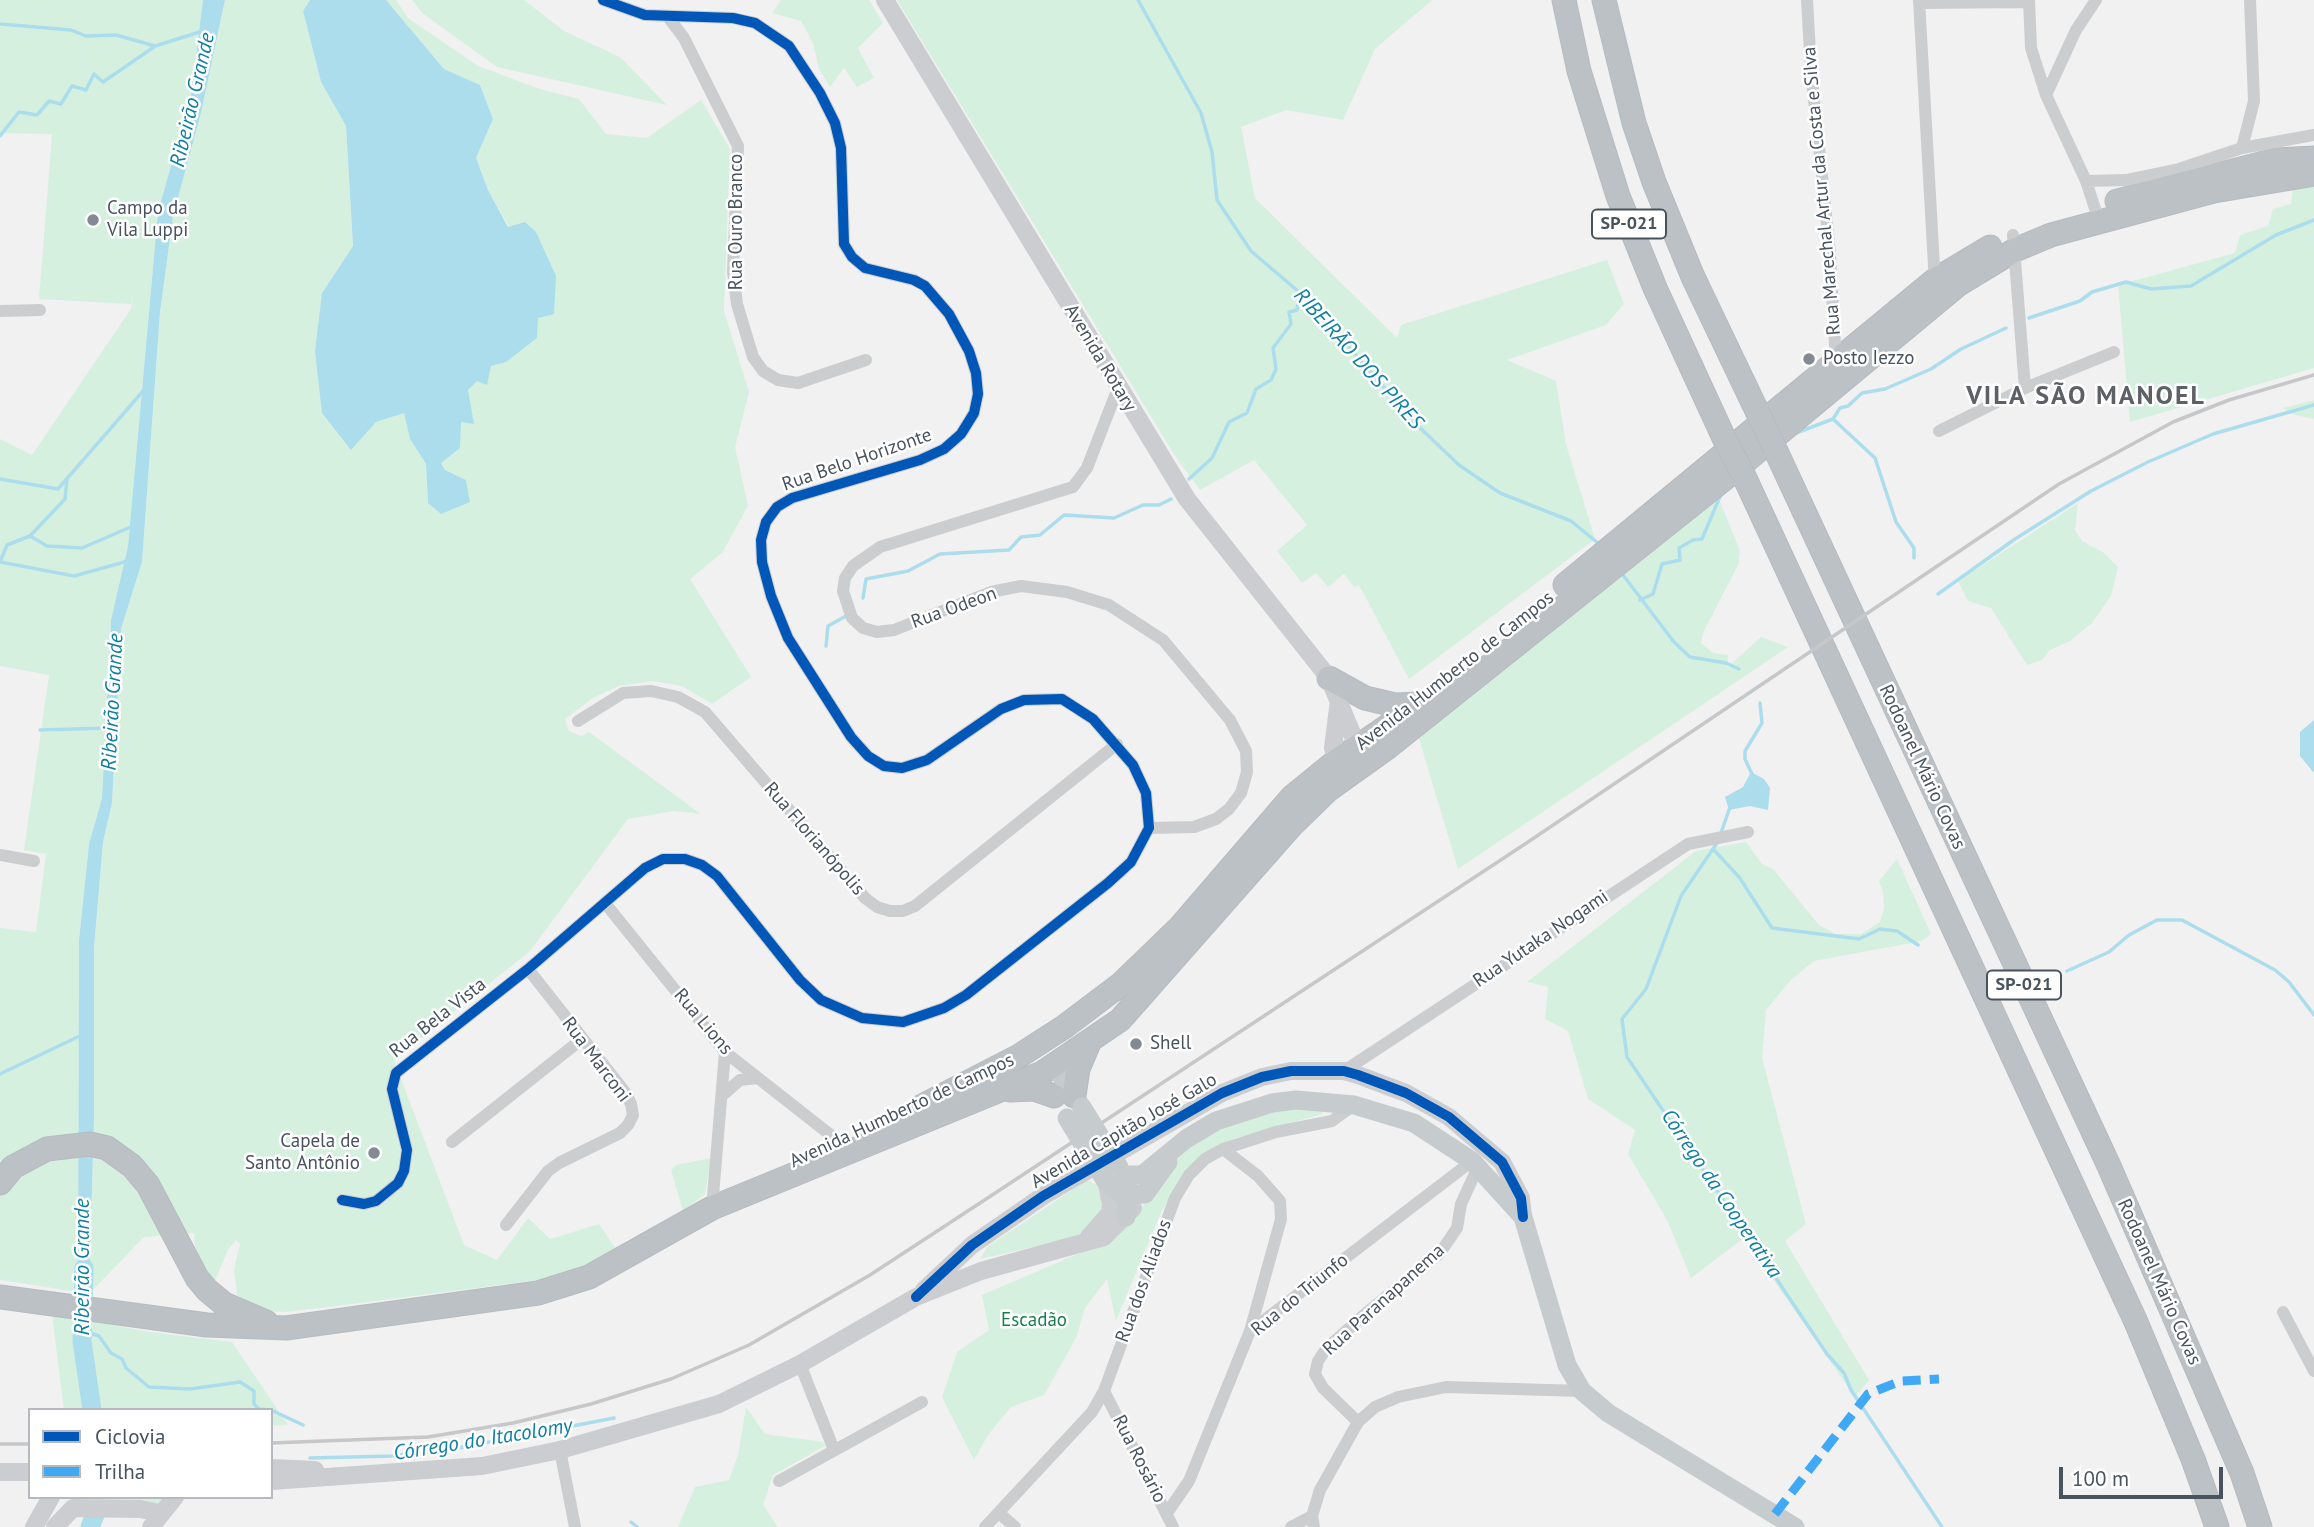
<!DOCTYPE html>
<html>
<head>
<meta charset="utf-8">
<style>
  body { margin:0 }
  #map { position:relative; width:2314px; height:1527px; overflow:hidden; background:#f1f1f1; font-family:"PT Sans",sans-serif }
  canvas { display:block }
  .legend { position:absolute; left:28px; top:1408px; width:245px; height:91px; box-sizing:border-box; background:#fff; border:2px solid #b6babe; margin:0; padding:9px 12px; list-style:none; font-size:21px; color:#48535d }
  .legend li { display:flex; align-items:center; gap:14px; height:35px }
  .legend b { width:35px; border:2px solid #b6babe }
  .scale { position:absolute; left:2059px; top:1467px; width:164px; height:32px; box-sizing:border-box; border:4px solid #48535d; border-top:0; padding-left:9px; font-size:21px; line-height:24px; white-space:nowrap; color:#48535d; -webkit-text-stroke:5px #fff; paint-order:stroke }
</style>
</head>
<body>
<div id="map">
<canvas width="2314" height="1527"></canvas>
<ul class="legend">
<li><b style="height:9px;background:#0057b8"></b>Ciclovia</li>
<li><b style="height:9px;background:#3fa9f5"></b>Trilha</li>
</ul>
<div class="scale">100 m</div>
</div>
<script>
const ctx = document.querySelector('canvas').getContext('2d');
ctx.lineJoin = 'round';
function fillPath(path, color) {
  ctx.fillStyle = color;
  ctx.fill(path, 'evenodd');
}
function toPath(rows) {
  const path = new Path2D();
  for (const r of rows) {
    path.moveTo(r[0], r[1]);
    for (let i = 2; i < r.length; i += 2) path.lineTo(r[i], r[i + 1]);
  }
  return path;
}
function strokePath(path, color, width, dash) {
  ctx.strokeStyle = color;
  ctx.lineWidth = width;
  ctx.lineCap = dash ? 'butt' : 'round';
  ctx.setLineDash(dash || []);
  ctx.stroke(path);
}
function label(font, color, halo, rows, align = 'center') {
  ctx.font = font + ' "PT Sans",sans-serif';
  ctx.lineWidth = 5;
  ctx.setLineDash([]);
  ctx.textBaseline = 'middle';
  ctx.strokeStyle = halo;
  ctx.fillStyle = color;
  for (const [text, x, y, turn = 0] of rows) {
    ctx.save();
    ctx.translate(x, y);
    ctx.rotate((+turn || 0) * Math.PI / 180);
    ctx.textAlign = isNaN(turn) ? turn : align;
    if (halo) ctx.strokeText(text, 0, 0);
    ctx.fillText(text, 0, 0);
    ctx.restore();
  }
}
fillPath(toPath([
  [0,0,203,0,191,95,158,212,128,546,111,620,102,798,89,844,79,940,78,1292,0,1280,0,928,36,932,46,854,24,850,49,675,0,666,0,439,32,455,131,309,133,292,131,304,39,299,52,134,0,133],
  [225,0,310,0,303,11,321,82,346,126,353,246,322,293,376,422,404,412,410,439,426,464,428,503,466,480,445,470,441,463,461,422,473,424,467,391,491,366,506,362,509,227,488,190,476,158,493,119,480,85,444,69,386,0,396,0,408,18,478,66,540,89,579,99,606,134,647,138,701,100,730,149,724,311,749,392,735,447,748,506,722,553,690,579,751,677,712,704,682,686,652,681,619,686,593,698,565,719,569,731,581,736,589,732,701,814,673,811,628,819,530,951,394,1060,464,1245,497,1260,528,1218,550,1239,599,1224,616,1249,583,1268,554,1278,321,1308,284,1312,239,1310,234,1270,240,1244,236,1240,228,1250,215,1281,208,1280,195,1247,194,1233,144,1237,89,1294,94,1119,94,948,103,842,112,803,121,629,142,562,160,312,173,215,201,113],
  [412,0,524,0,564,31,620,57,667,105,497,67,422,13],
  [781,0,869,0,883,23,858,48,874,78,857,87,844,68,830,87,819,69,813,43,801,21,772,13],
  [897,0,1432,0,1375,49,1343,120,1286,110,1241,127,1255,198,1397,338,1401,325,1607,260,1624,304,1606,325,1507,360,1556,381,1566,444,1595,539,1409,679,1359,585,1354,587,1344,574,1328,587,1316,573,1302,583,1277,551,1307,525,1254,460,1200,490,1177,459],
  [2314,185,2314,368,2130,422,2118,285,2235,253,2240,235,2268,226,2273,209,2291,204,2293,186],
  [2314,400,2314,419,2295,415,2283,408],
  [1716,491,1740,551,1738,565,1703,633,1701,643,1713,653,1728,655,1727,668,1761,637,1788,647,1458,869,1417,732],
  [2078,503,2075,530,2082,541,2104,553,2118,567,2111,596,2092,623,2070,641,2050,650,2042,660,2027,665,1991,608,1968,601,1958,581],
  [1746,842,1762,864,1773,869,1819,925,1836,934,1861,934,1880,922,1884,908,1883,892,1879,881,1897,859,1931,934,1922,941,1814,961,1791,980,1766,1010,1762,1058,1806,1224,1785,1241,1869,1380,1855,1397,1744,1238,1691,1278,1667,1220,1628,1154,1635,1130,1588,1099,1568,1031,1545,1019,1548,987,1527,982,1696,851],
  [1317,1107,1323,1114,1232,1139,1205,1153,1179,1180,1160,1215,1116,1321,1107,1279,1085,1308,1076,1338,1044,1395,1011,1407,988,1435,974,1460,942,1397,957,1352,989,1330,982,1295,1115,1238,1137,1214,1185,1148,1218,1124,1257,1112],
  [711,1158,705,1194,683,1211,671,1170,676,1165],
  [1087,1180,1099,1186,1105,1201,1098,1220,1082,1236,980,1259,987,1247],
  [52,1314,150,1332,232,1342,288,1425,271,1426,271,1410,64,1410],
  [746,1407,765,1434,823,1442,825,1446,773,1475,763,1505,778,1527,678,1527,695,1487,729,1480,738,1455],
  [97,1497,163,1497,157,1508,99,1502]
]), '#d6f0e0');
fillPath(toPath([
  [203,0,225,0,201,113,173,216,160,312,142,562,121,629,112,803,103,842,94,948,94,1119,89,1294,78,1292,79,940,89,844,102,798,111,620,128,546,158,212,191,95],
  [310,0,386,0,444,69,480,85,493,119,476,158,488,190,508,227,525,222,536,232,556,276,554,314,538,318,537,338,506,362,491,366,487,385,477,381,468,390,474,424,461,422,460,448,441,463,445,470,466,480,470,502,441,514,428,503,426,464,410,439,404,413,376,422,351,450,322,413,315,351,322,293,353,246,346,126,321,82,303,11],
  [2314,720,2314,771,2313,772,2300,756,2300,732],
  [1751,772,1764,779,1770,788,1768,810,1750,806,1729,810,1725,797,1743,787]
]), '#acdded');
strokePath(toPath([
  [1138,0,1201,113,1212,152,1217,200,1251,251,1306,298,1415,423,1459,465,1500,493,1571,521,1598,543],
  [0,24,71,30,86,36,116,35,155,46,203,31],
  [0,136,19,112,37,115,49,101,61,104,72,86,86,90,94,74,103,82,154,47],
  [2029,318,2080,301,2092,292,2126,282,2151,289,2191,286,2276,235,2314,220],
  [1833,419,1875,458,1896,522,1914,548,1914,558],
  [1796,433,1833,419,1840,408,1848,406,1862,393,1885,389,1931,369,1961,349,2006,328],
  [0,479,58,489,144,390],
  [1189,479,1212,458,1229,422,1247,413,1256,389,1271,380,1276,369,1273,348,1291,324,1289,312,1297,310,1299,292],
  [30,536,47,546,82,548,133,526],
  [0,562,74,576,128,561],
  [0,562,7,545,30,536,65,499,67,479],
  [1620,571,1674,642,1690,657,1726,663,1739,669],
  [1938,594,2015,539,2091,491,2148,462,2213,434,2314,405],
  [863,598,866,579,908,571,940,554,1009,550,1021,537,1040,535,1064,515,1114,518,1143,505,1159,505,1171,499],
  [1640,600,1653,594,1662,564,1680,560,1679,548,1693,540,1702,539,1721,494],
  [826,646,828,626,846,616],
  [40,730,108,728],
  [1752,774,1745,759,1745,751,1762,723,1760,703],
  [1721,833,1730,807],
  [1717,843,1681,896,1646,989,1622,1019,1627,1057,1827,1354,1844,1373,1851,1390,1942,1527],
  [1713,849,1739,877,1772,928,1859,939,1880,929,1897,931,1918,945],
  [2067,971,2109,952,2129,935,2157,920,2182,920,2275,970,2289,982,2314,1015],
  [0,1074,84,1034],
  [82,1326,87,1332,99,1336,111,1353,122,1359,126,1368,149,1387,190,1389,240,1382,254,1391,254,1404,259,1409,270,1410],
  [271,1410,303,1425],
  [310,1458,393,1456,458,1448,614,1418],
  [631,1522,637,1527]
]), '#acdded', 3.5);
strokePath(toPath([
  [84,1268,82,1341,92,1410],
  [90,1527,95,1515]
]), '#acdded', 19);
const highway = toPath([
  [1564,0,1579,71,1618,196,1655,288,1724,438],
  [1604,0,1634,123,1654,182,1693,277,1757,411],
  [2117,201,2275,160,2314,158],
  [1775,449,2109,1166,2242,1473,2260,1527],
  [1743,474,2136,1322,2193,1459,2217,1527],
  [1565,585,1935,280,1990,247],
  [1329,678,1365,698,1395,705,1419,704],
  [1010,1090,1034,1089,1054,1096],
  [1074,1096,1078,1069,1089,1043],
  [920,1107,1019,1056,1064,1027,1121,984,1180,927,1292,797,1335,762,1411,710],
  [0,1183,13,1167,47,1149,90,1144,107,1148,132,1166,148,1185,197,1278,207,1290,224,1304,266,1322],
  [0,1297,207,1325,286,1328,538,1293,589,1277,712,1208,1042,1073,1120,1020,1292,825,1328,790,1388,747,1724,479,1959,284,2015,250,2051,235,2214,191,2314,174]
]);
strokePath(highway, '#b6bbc0', 25);
strokePath(toPath([
  [1807,0,1811,70,1830,253,1836,364],
  [1919,0,1935,284],
  [2029,0,2031,48,2046,95,2086,181,2099,221],
  [1919,3,2028,2],
  [668,17,684,38,738,146,733,272,737,304,753,357,763,371,778,380,798,383,866,360],
  [2046,95,2076,30,2096,0],
  [2242,148,2254,101,2250,0],
  [2086,181,2126,180,2179,169,2242,148,2314,135],
  [2013,235,2025,388],
  [0,311,40,310],
  [1118,388,1087,468,1073,487,880,547,853,566,845,578,843,591,852,618,863,628,877,632,894,630,991,592,1021,586,1067,592,1109,605,1163,640,1230,720,1246,751,1247,772,1241,793,1229,809,1216,819,1194,827,1149,828],
  [1939,431,2025,388,2114,352],
  [578,721,623,693,651,691,678,697,705,712,865,898,877,907,890,911,903,911,915,906,1117,744],
  [0,855,34,861],
  [605,903,725,1052,851,1151],
  [1344,1071,1688,844,1748,832],
  [724,1094,740,1080,757,1078],
  [452,1142,582,1039],
  [1223,1149,1258,1176,1280,1201,1281,1219,1250,1331],
  [342,1200,364,1204,376,1201,398,1183,404,1171,407,1150,392,1089,396,1073,528,969,645,868,663,859,685,859,702,865,717,876,800,980,821,1000,862,1018,903,1022,944,1008,966,995,1108,883,1131,862,1149,828,1146,793,1133,765,1093,719,1062,699,1024,700,1001,709,927,760,902,768,884,766,868,756,851,737,788,638,771,596,762,562,761,540,766,522,777,507,792,498,920,460,944,449,961,434,974,413,978,394,976,373,969,351,949,314,925,286,914,280,865,268,852,257,844,244,841,148,835,123,820,93,789,46,755,23,733,18,645,15,603,0],
  [712,1208,725,1052],
  [506,1225,548,1171,559,1163,620,1133,628,1125,633,1115,631,1104,625,1092,528,969],
  [2283,1312,2314,1371],
  [800,1364,834,1450],
  [1104,1391,1173,1527],
  [1358,1422,1323,1388,1315,1374,1318,1361,1326,1349,1364,1315,1440,1253,1457,1228,1461,1204,1478,1167],
  [560,1450,575,1527],
  [779,1481,922,1402],
  [999,1513,1015,1527],
  [1167,1513,1189,1481,1250,1331,1472,1161],
  [985,1527,1092,1412,1104,1391,1175,1198,1189,1175,1205,1159,1223,1149,1276,1132,1332,1121,1354,1105],
  [1291,1527,1312,1516],
  [1314,1527,1312,1516,1320,1490,1358,1422,1375,1407,1398,1397,1446,1387,1582,1391]
]), '#cbcdcf', 12);
strokePath(toPath([
  [885,0,1187,499,1329,678,1353,736,1366,753],
  [1339,700,1333,748,1340,772],
  [1089,1237,1110,1213,1111,1204,1107,1185],
  [924,1290,972,1245,1043,1196,1222,1093,1262,1077,1291,1071,1344,1071,1358,1075,1406,1093,1449,1117,1502,1162,1521,1198,1523,1217],
  [271,1468,315,1470],
  [0,1472,30,1472],
  [271,1481,482,1466,560,1450,719,1404,800,1364,916,1297,981,1271,1104,1237,1133,1208],
  [34,1527,51,1497],
  [55,1527,73,1508,140,1509,160,1513],
  [151,1527,175,1497]
]), '#cbcdd1', 18);
strokePath(toPath([
  [1054,1065,1079,1103],
  [1124,1175,1142,1175,1186,1139,1216,1121,1272,1103,1296,1100,1354,1105,1414,1123,1472,1161,1523,1217,1567,1365,1582,1391,1608,1413,1795,1527],
  [1105,1180,1122,1195,1145,1194,1168,1162],
  [1126,1217,1129,1196,1127,1183]
]), '#c6cbce', 19);
strokePath(highway, '#bcc1c6', 23);
strokePath(toPath([
  [271,1443,428,1437,513,1423,591,1404,671,1379,749,1345,870,1275,977,1205,1525,844,2059,484,2173,422,2229,400,2314,375],
  [0,1444,30,1444]
]), '#c6c7c9', 3.5);
const highwayBridge = toPath([
  [1757,411,1775,449],
  [1724,438,1743,474]
]);
strokePath(highwayBridge, '#b6bbc0', 25, []);
strokePath(toPath([
  [1082,1107,1119,1167],
  [1067,1118,1105,1180]
]), '#c6cbce', 19);
strokePath(highwayBridge, '#bcc1c6', 23);
strokePath(toPath([
  [1775,1514,1868,1394,1901,1381,1939,1379]
]), '#3fa9f5', 9, [18, 9]);
strokePath(toPath([
  [342,1200,364,1204,376,1201,398,1183,404,1171,407,1150,392,1089,396,1073,528,969,645,868,663,859,685,859,702,865,717,876,800,980,821,1000,862,1018,903,1022,944,1008,966,995,1108,883,1131,862,1149,828,1146,793,1133,765,1093,719,1062,699,1024,700,1001,709,927,760,902,768,884,766,868,756,851,737,788,638,771,596,762,562,761,540,766,522,777,507,792,498,920,460,944,449,961,434,974,413,978,394,976,373,969,351,949,314,925,286,914,280,865,268,852,257,844,244,841,148,835,123,820,93,789,46,755,23,733,18,645,15,603,0],
  [916,1297,972,1245,1043,1196,1222,1093,1262,1077,1291,1071,1344,1071,1358,1075,1406,1093,1449,1117,1502,1162,1521,1198,1523,1217]
]), '#0057b8', 10);
for (const [x, y, r, color] of [
  [93,220,7,"#838a91"],
  [1809,359,7,"#838a91"],
  [1136,1044,7,"#838a91"],
  [374,1153,7,"#838a91"]
]) {
  const dot = new Path2D();
  dot.arc(x, y, r, 0, 2 * Math.PI);
  ctx.fillStyle = color;
  ctx.fill(dot);
  strokePath(dot, '#fff', 2.5);
}
for (const [x, y, w] of [
  [1629,224,74],
  [2024,985,74]
]) {
  const box = new Path2D();
  box.roundRect(x - w / 2, y - 14.5, w, 29, 5);
  ctx.fillStyle = '#fff';
  ctx.fill(box);
  strokePath(box, '#48535d', 2);
}
label('bold 18px', '#48535d', null, [
  ["SP-021",1629,224],
  ["SP-021",2024,985]
]);
label('19px', '#48535d', '#fff', [
  ["Rua Marechal Artur da Costa e Silva",1822,191,-95],
  ["Rua Ouro Branco",737,222,-90],
  ["Avenida Rotary",1100,358,59],
  ["Rua Belo Horizonte",857,460,-19],
  ["Rua Odeon",954,608,-20],
  ["Avenida Humberto de Campos",1455,671,-38],
  ["Rodoanel Mário Covas",1922,767,65],
  ["Rua Florianópolis",814,839,49],
  ["Rua Yutaka Nogami",1541,939,-34],
  ["Rua Bela Vista",438,1018,-38],
  ["Rua Lions",703,1022,50],
  ["Rua Marconi",596,1060,53],
  ["Avenida Humberto de Campos",902,1111,-25],
  ["Avenida Capitão José Galo",1124,1131,-30],
  ["Rua dos Aliados",1144,1281,-70],
  ["Rodoanel Mário Covas",2159,1282,66],
  ["Rua do Triunfo",1300,1295,-39],
  ["Rua Paranapanema",1384,1300,-42],
  ["Rua Rosário",1139,1459,63]
]);
label('19px', '#48535d', '#fff', [
  ["Campo da",107,209],
  ["Vila Luppi",107,231],
  ["Posto Iezzo",1823,359],
  ["Shell",1150,1044],
  ["Capela de",360,1142,"right"],
  ["Santo Antônio",360,1164,"right"]
], 'left');
label('19px', '#197f4f', '#fff', [
  ["Escadão",1034,1321]
]);
label('italic 21px', '#0e7fa2', '#fff', [
  ["Ribeirão Grande",193,100,-77],
  ["RIBEIRÃO DOS PIRES",1358,359,48],
  ["Ribeirão Grande",113,702,-87],
  ["Córrego da Cooperativa",1721,1194,56],
  ["Ribeirão Grande",83,1267,-90],
  ["Córrego do Itacolomy",483,1440,-9]
]);
ctx.letterSpacing = '2px';
label('bold 26px', '#5d6065', '#fff', [
  ["VILA SÃO MANOEL",2086,397]
]);
ctx.letterSpacing = '0px';
</script>
</body>
</html>
